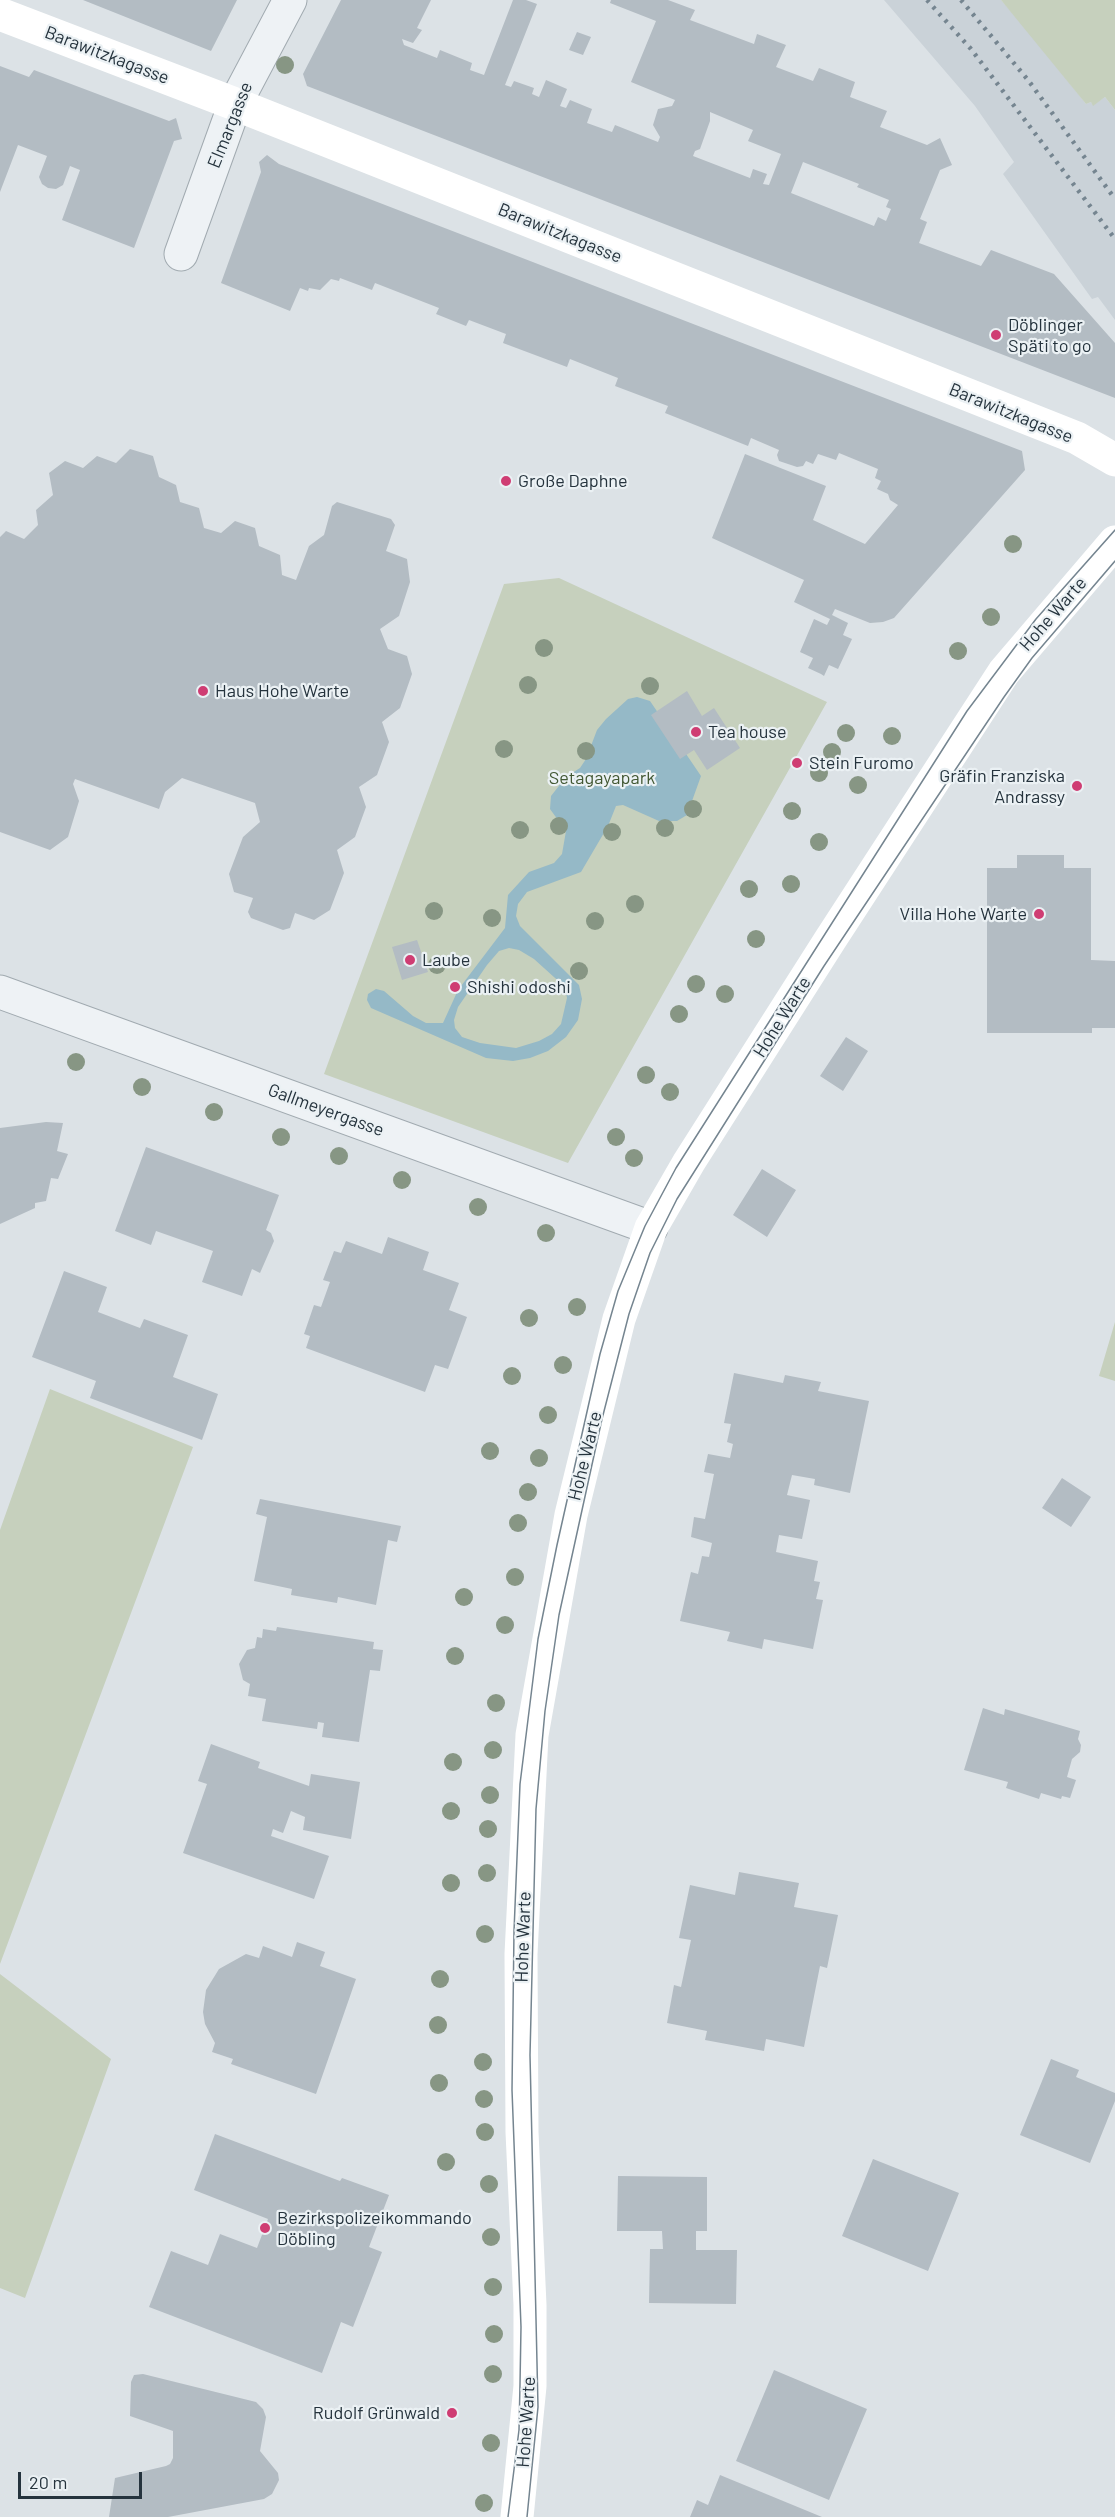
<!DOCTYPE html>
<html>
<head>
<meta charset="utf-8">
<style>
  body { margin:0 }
  #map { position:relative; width:1115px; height:2517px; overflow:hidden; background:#dce2e6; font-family:Barlow,sans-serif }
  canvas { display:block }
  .scale { position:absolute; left:18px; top:2472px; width:124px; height:27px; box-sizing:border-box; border:3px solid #25333d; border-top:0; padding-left:8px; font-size:18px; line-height:21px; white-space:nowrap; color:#25333d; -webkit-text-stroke:4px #ebf1f4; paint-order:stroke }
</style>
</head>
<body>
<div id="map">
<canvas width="1115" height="2517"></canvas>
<div class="scale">20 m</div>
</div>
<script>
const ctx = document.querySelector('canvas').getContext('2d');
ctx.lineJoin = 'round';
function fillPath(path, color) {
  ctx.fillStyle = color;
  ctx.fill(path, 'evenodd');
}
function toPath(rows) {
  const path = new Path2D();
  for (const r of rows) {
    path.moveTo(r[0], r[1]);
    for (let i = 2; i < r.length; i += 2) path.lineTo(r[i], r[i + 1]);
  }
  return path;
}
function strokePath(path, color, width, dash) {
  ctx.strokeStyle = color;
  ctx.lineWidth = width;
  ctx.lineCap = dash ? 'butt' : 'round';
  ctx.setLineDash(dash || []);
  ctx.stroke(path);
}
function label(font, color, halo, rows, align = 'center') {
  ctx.font = font + ' Barlow,sans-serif';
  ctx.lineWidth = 4.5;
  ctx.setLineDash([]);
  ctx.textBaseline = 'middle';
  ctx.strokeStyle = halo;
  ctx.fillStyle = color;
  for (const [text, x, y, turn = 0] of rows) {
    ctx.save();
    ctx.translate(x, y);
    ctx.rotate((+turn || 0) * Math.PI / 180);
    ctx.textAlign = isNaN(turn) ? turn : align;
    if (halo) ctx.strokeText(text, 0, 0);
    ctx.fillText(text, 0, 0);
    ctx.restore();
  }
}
fillPath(toPath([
  [884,0,1001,0,1037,40,1086,104,1091,102,1093,105,1105,97,1115,110,1115,320,1098,297,1092,299,1003,174,1014,162,975,106]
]), '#cad2d8');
fillPath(toPath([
  [1001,0,1115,0,1115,110,1105,97,1093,106,1091,102,1086,104],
  [559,578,827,702,568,1163,324,1074,504,584],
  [1115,1322,1115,1381,1099,1376],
  [50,1389,193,1447,0,1964,0,1530],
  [0,1974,111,2059,25,2298,0,2288]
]), '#c6d0bd');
fillPath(toPath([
  [637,697,650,701,701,776,687,815,677,821,659,821,623,805,616,806,608,826,581,872,527,892,518,904,516,916,520,926,579,985,582,999,578,1020,566,1037,548,1051,530,1058,513,1061,486,1058,371,1008,367,1000,368,994,376,989,384,991,413,1016,426,1023,443,1023,458,990,505,928,508,895,529,872,554,863,562,854,566,831,550,809,551,796,566,777,580,768,586,759,597,730,606,719,628,699],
  [509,948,519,950,534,959,565,987,567,998,561,1024,552,1034,539,1041,516,1048,480,1043,462,1037,455,1028,454,1020,458,1007,487,965,499,951]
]), '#95b9c7');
fillPath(toPath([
  [83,0,237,0,211,51],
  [341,0,431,0,417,28,422,30,413,43,402,39,404,45,437,58,440,50,472,63,470,70,484,75,513,0,526,0,537,4,505,85,511,87,514,81,534,88,532,94,539,97,546,80,567,89,560,106,566,108,570,100,592,109,587,123,612,132,615,125,658,142,660,137,653,125,658,109,672,106,675,100,631,82,656,21,610,3,611,0,668,0,695,10,690,20,754,44,757,34,786,45,776,67,813,81,819,68,855,82,850,97,887,111,880,127,927,145,940,138,952,165,940,170,920,219,927,222,919,243,981,266,991,250,1054,274,1115,343,1115,398,307,86,303,74],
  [710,112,753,130,748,141,781,154,769,185,763,184,767,174,753,169,750,178,693,156,695,151,700,149,710,121],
  [803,162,859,184,857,187,889,200,886,207,891,209,886,221,878,217,874,226,791,193],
  [577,32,591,37,583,55,569,50],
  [0,66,29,77,34,70,169,121,176,118,182,139,174,141,134,248,62,220,80,170,70,166,63,185,56,189,48,188,42,184,39,177,47,156,18,145,0,192],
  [267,155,279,164,1022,451,1025,470,894,618,883,622,870,623,835,609,832,615,848,623,843,635,852,639,838,669,829,665,824,676,821,674,808,668,813,658,800,652,814,619,827,625,830,619,794,602,804,580,712,538,745,454,826,486,813,520,865,544,898,505,890,500,888,494,877,489,881,481,875,478,878,469,839,453,836,460,818,454,813,464,806,461,803,466,797,467,779,461,777,455,779,450,751,438,748,446,665,413,668,406,615,386,618,378,570,359,567,367,503,343,506,334,469,320,466,326,436,314,439,308,375,283,372,290,340,278,339,281,331,279,320,290,309,288,308,291,300,288,290,311,221,283,261,172,259,162],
  [130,449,153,456,159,477,176,485,180,502,199,508,204,528,221,533,235,521,255,528,259,546,280,555,282,575,296,580,309,546,324,535,332,506,337,502,391,519,395,525,386,551,407,559,410,582,399,616,380,629,388,649,407,656,412,674,400,708,382,722,389,742,377,775,359,787,366,807,355,837,337,850,344,873,330,910,314,920,295,913,290,928,283,930,251,918,248,912,253,898,234,892,229,874,243,837,260,822,255,803,182,778,165,792,159,809,75,779,73,784,79,801,68,837,50,850,0,832,0,537,6,531,24,539,38,525,36,510,53,495,49,473,65,461,83,468,97,456,116,463],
  [687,691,702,716,714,708,740,748,707,770,694,750,680,759,651,715],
  [1017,855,1064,855,1064,868,1091,868,1091,960,1115,961,1115,1028,1092,1028,1092,1033,987,1033,987,868,1017,868],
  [417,940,428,972,402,980,392,947],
  [846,1037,868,1051,843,1091,820,1076],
  [46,1122,63,1123,57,1151,68,1154,58,1179,51,1178,46,1201,35,1203,35,1208,0,1224,0,1128],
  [146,1147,279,1195,266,1230,271,1233,274,1241,260,1273,252,1269,242,1296,202,1282,213,1251,156,1231,151,1245,115,1231],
  [762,1169,796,1190,767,1237,733,1215],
  [388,1237,429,1252,423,1270,459,1283,449,1310,467,1317,448,1369,435,1365,425,1392,306,1348,310,1336,304,1334,314,1305,321,1307,330,1282,323,1280,334,1251,341,1253,346,1241,382,1254],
  [64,1271,107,1287,98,1312,140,1328,144,1319,188,1335,173,1377,218,1394,202,1440,90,1398,96,1381,32,1357],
  [734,1373,783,1383,785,1375,821,1382,818,1391,869,1401,850,1493,814,1485,815,1479,792,1475,787,1495,810,1500,802,1539,779,1535,776,1552,818,1561,814,1581,820,1582,816,1599,823,1600,813,1649,764,1639,762,1649,727,1641,730,1632,680,1621,691,1572,698,1574,702,1556,709,1557,712,1543,691,1537,694,1517,705,1519,714,1474,704,1472,708,1454,730,1458,733,1444,727,1442,731,1424,724,1423],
  [1062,1478,1091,1497,1071,1527,1042,1508],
  [260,1499,401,1526,397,1542,388,1540,376,1605,338,1597,337,1603,291,1595,292,1589,254,1581,267,1517,256,1514],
  [277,1627,374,1642,373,1649,383,1650,380,1671,370,1670,359,1742,322,1737,324,1723,318,1722,317,1729,262,1721,266,1699,248,1696,250,1684,243,1680,239,1664,247,1650,255,1648,257,1637,262,1638,263,1629,276,1631],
  [983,1708,1004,1715,1005,1709,1080,1731,1078,1739,1081,1745,1080,1752,1072,1759,1067,1777,1076,1780,1070,1798,1062,1796,1061,1799,1041,1793,1039,1799,1006,1788,1008,1782,964,1770],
  [211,1744,260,1762,258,1768,309,1786,311,1774,360,1782,351,1839,303,1830,305,1817,291,1811,283,1833,273,1829,271,1836,329,1856,314,1899,183,1853,207,1784,198,1781],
  [739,1872,799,1883,794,1907,838,1915,827,1968,820,1966,804,2047,766,2039,764,2051,705,2040,707,2031,667,2023,674,1985,681,1987,691,1940,679,1938,690,1885,735,1895],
  [297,1942,325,1952,320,1966,356,1979,316,2094,231,2064,233,2059,212,2052,215,2043,205,2024,203,2012,206,1990,219,1969,246,1954,259,1958,263,1946,292,1957],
  [1051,2059,1079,2070,1076,2077,1115,2093,1115,2101,1090,2163,1020,2135],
  [215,2134,340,2181,342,2178,389,2195,369,2247,382,2252,353,2327,341,2322,322,2373,149,2307,171,2251,208,2265,220,2234,257,2248,268,2219,194,2190],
  [873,2159,959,2193,928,2271,842,2236],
  [618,2176,707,2177,707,2231,696,2231,696,2250,737,2250,736,2304,649,2303,650,2249,663,2249,662,2231,617,2231],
  [774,2370,867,2409,829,2500,736,2461],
  [143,2374,256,2402,263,2409,266,2417,260,2451,278,2473,279,2480,272,2494,264,2499,168,2517,109,2517,115,2478,166,2466,170,2464,173,2458,173,2431,130,2416,131,2382,134,2375],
  [720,2475,822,2517,690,2517,697,2500,708,2505]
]), '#b3bcc3');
const street = toPath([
  [181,254,235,104,290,0],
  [0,992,651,1228]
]);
strokePath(street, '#a1aab0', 35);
strokePath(street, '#eef2f5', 33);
strokePath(toPath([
  [0,14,235,104,1077,438,1115,460],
  [517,2517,530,2386,530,2305,522,2132,521,1954,532,1735,571,1515,619,1319,651,1228,689,1162,830,940,1004,672,1115,542]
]), '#fff', 33);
strokePath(toPath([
  [508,2517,519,2430,520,2384,521,2327,512,2090,514,1931,520,1784,538,1639,557,1545,600,1354,618,1291,645,1226,676,1168,967,711,1036,619,1115,530],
  [527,2517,538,2407,530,2055,536,1809,545,1711,559,1615,602,1419,629,1314,650,1253,677,1199,824,966,1004,697,1032,658,1115,561]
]), '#758590', 1.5);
strokePath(toPath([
  [927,0,971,49,1115,239],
  [961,0,1028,80,1115,199]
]), '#758590', 4.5, [3, 6]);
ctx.fillStyle = '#879684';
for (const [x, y] of [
  [285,65],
  [1013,544],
  [991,617],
  [544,648],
  [958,651],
  [528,685],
  [650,686],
  [846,733],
  [892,736],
  [504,749],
  [586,751],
  [832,752],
  [819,773],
  [858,785],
  [693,809],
  [792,811],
  [559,826],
  [665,828],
  [520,830],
  [612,832],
  [819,842],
  [791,884],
  [749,889],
  [635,904],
  [434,911],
  [492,918],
  [595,921],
  [756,939],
  [437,965],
  [579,971],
  [696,984],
  [725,994],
  [679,1014],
  [76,1062],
  [646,1075],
  [142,1087],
  [670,1092],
  [214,1112],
  [281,1137],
  [616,1137],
  [339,1156],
  [634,1158],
  [402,1180],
  [478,1207],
  [546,1233],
  [577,1307],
  [529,1318],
  [563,1365],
  [512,1376],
  [548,1415],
  [490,1451],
  [539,1458],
  [528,1492],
  [518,1523],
  [515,1577],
  [464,1597],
  [505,1625],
  [455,1656],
  [496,1703],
  [493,1750],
  [453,1762],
  [490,1795],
  [451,1811],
  [488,1829],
  [487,1873],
  [451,1883],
  [485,1934],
  [440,1979],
  [438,2025],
  [483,2062],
  [439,2083],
  [484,2099],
  [485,2132],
  [446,2162],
  [489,2184],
  [491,2237],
  [493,2287],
  [494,2334],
  [493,2374],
  [491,2443],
  [484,2503]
]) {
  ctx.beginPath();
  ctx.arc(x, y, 9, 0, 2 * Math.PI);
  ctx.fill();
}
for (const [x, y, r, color] of [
  [996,335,6,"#cf3d73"],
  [506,481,6,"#cf3d73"],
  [203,691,6,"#cf3d73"],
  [696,732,6,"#cf3d73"],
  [797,763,6,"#cf3d73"],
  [1077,786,6,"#cf3d73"],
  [1039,914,6,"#cf3d73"],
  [410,960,6,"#cf3d73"],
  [455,987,6,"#cf3d73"],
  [265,2228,6,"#cf3d73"],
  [452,2413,6,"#cf3d73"]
]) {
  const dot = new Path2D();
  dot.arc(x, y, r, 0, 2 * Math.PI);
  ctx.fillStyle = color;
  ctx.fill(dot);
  strokePath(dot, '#ebf1f4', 2);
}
label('18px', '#25333d', '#ebf1f4', [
  ["Barawitzkagasse",107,55,21],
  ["Elmargasse",230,125,-68],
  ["Barawitzkagasse",560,233,22],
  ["Barawitzkagasse",1011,413,22],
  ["Hohe Warte",1053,614,-49],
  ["Hohe Warte",782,1017,-58],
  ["Gallmeyergasse",326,1110,20],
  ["Hohe Warte",585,1456,-76],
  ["Hohe Warte",523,1937,-88],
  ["Hohe Warte",526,2422,-86]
]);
label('18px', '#25333d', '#ebf1f4', [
  ["Döblinger",1008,325],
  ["Späti to go",1008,346],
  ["Große Daphne",518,481],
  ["Haus Hohe Warte",215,691],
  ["Tea house",708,732],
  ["Stein Furomo",809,763],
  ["Gräfin Franziska",1065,776,"right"],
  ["Andrassy",1065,797,"right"],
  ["Villa Hohe Warte",1027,914,"right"],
  ["Laube",422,960],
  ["Shishi odoshi",467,987],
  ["Bezirkspolizeikommando",277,2218],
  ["Döbling",277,2239],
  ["Rudolf Grünwald",440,2413,"right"]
], 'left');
label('18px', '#425833', '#ebf1f4', [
  ["Setagayapark",602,778]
]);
</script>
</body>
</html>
